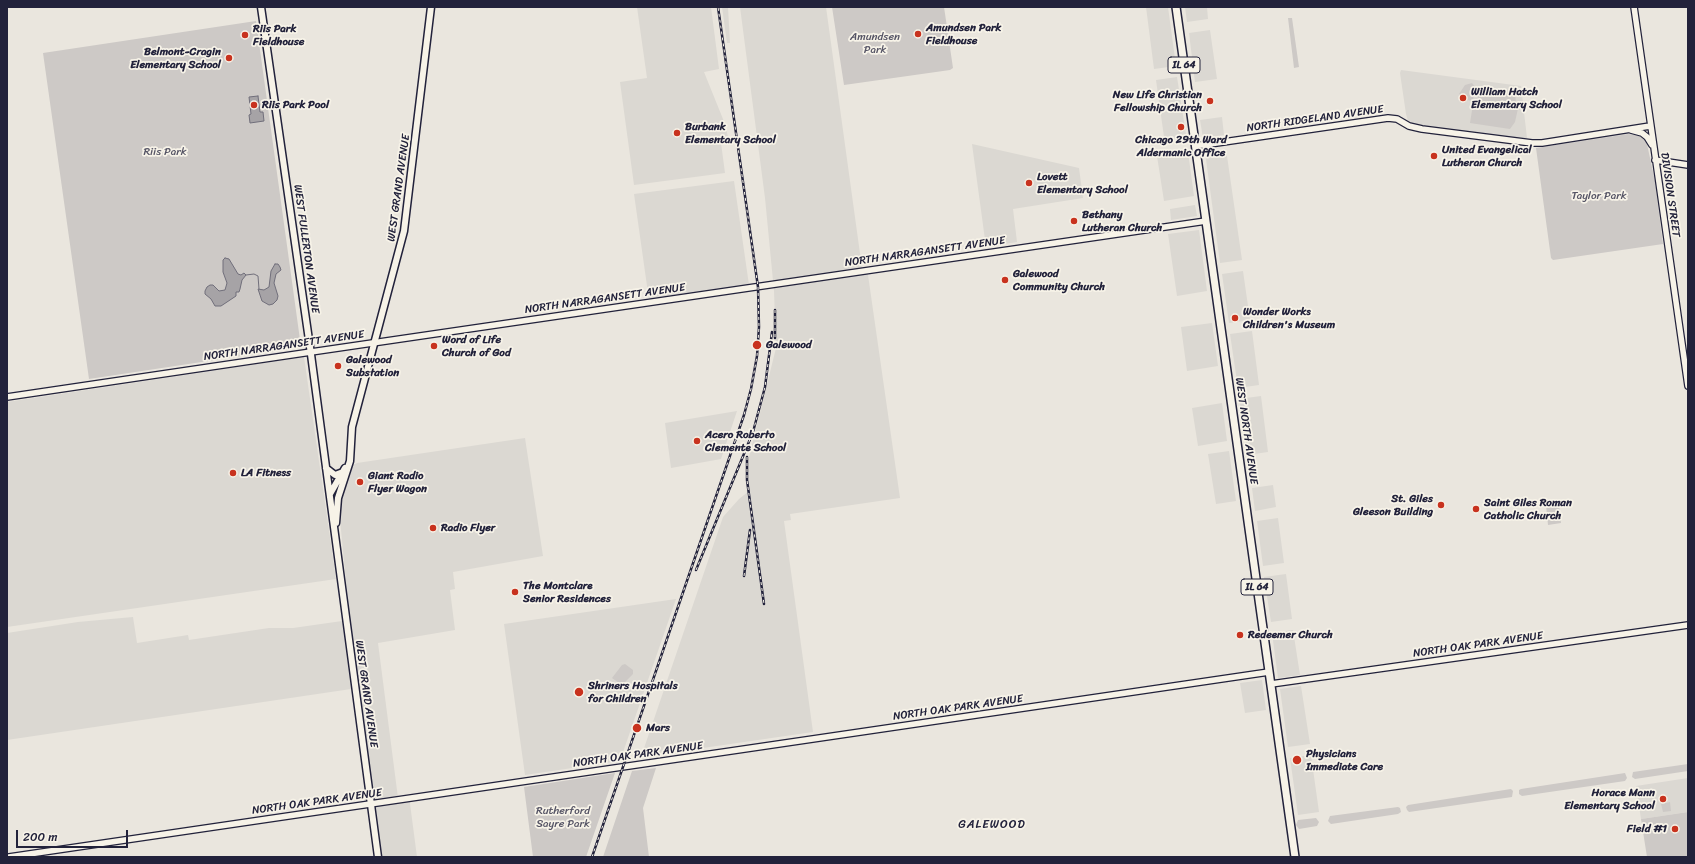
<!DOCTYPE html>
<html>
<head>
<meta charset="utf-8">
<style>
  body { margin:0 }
  #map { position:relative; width:1695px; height:864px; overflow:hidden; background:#eae6de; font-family:Sriracha,sans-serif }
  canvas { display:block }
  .frame { position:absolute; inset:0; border:8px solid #22223b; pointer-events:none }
  .scale { position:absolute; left:16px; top:830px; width:112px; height:18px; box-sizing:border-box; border:2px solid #22223b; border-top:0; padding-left:5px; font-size:12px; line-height:14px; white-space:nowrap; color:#22223b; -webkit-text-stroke:3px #f7f3e8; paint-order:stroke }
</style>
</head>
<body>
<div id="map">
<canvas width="1695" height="864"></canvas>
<div class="frame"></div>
<div class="scale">200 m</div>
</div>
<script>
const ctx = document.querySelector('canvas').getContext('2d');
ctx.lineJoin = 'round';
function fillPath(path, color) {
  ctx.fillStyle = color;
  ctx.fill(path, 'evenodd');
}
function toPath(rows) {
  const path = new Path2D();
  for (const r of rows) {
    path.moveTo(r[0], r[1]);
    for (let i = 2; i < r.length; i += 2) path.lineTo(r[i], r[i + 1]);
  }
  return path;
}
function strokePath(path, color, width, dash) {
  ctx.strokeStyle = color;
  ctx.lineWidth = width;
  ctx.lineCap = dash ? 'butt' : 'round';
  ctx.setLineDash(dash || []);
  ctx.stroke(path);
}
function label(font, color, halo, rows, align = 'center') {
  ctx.font = font + ' Sriracha,sans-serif';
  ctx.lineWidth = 3.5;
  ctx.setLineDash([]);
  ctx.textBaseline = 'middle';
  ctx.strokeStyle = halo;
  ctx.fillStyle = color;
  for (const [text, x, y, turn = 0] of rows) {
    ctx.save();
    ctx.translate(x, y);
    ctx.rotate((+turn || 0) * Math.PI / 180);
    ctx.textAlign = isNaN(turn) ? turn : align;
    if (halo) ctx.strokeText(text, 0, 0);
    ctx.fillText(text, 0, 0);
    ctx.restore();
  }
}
fillPath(toPath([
  [637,7,711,7,719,69,704,72,725,124,729,141,721,143,725,173,634,185,620,82,647,78],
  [722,7,728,7,730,43,727,43],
  [740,7,826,7,862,268,867,268,900,498,790,514,791,520,784,521,813,732,641,757,723,517,739,499,749,491,747,465,776,348,774,291,765,198],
  [1146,7,1168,7,1176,66,1154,69],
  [1185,7,1207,7,1208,19,1187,22],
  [1210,30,1217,79,1195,82,1189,33],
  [1401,70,1521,86,1527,138,1515,138,1423,126,1408,121,1406,114,1400,73],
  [1177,77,1187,141,1165,144,1156,80],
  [1222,117,1224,135,1203,138,1200,120],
  [972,144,1079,168,1083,198,1013,209,1017,242,986,247],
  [1226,149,1242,260,1220,263,1205,152],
  [1188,152,1194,196,1164,201,1157,156],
  [734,181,749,285,649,300,634,194],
  [1195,205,1197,216,1171,220,1170,209],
  [1199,230,1207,291,1177,296,1168,234],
  [1243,271,1250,320,1229,323,1222,274],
  [1212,323,1218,366,1187,371,1181,327],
  [1252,331,1259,385,1238,388,1230,334],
  [304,357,336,579,7,627,7,402],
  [1261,396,1268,452,1247,455,1239,399],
  [1222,403,1227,441,1198,446,1192,408],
  [737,411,721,459,671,468,665,423],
  [525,438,543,556,453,572,455,589,450,590,455,630,378,643,398,798,409,796,417,857,382,857,346,582,339,509,339,499,345,482,353,465,357,463],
  [1229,451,1236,501,1216,504,1208,454],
  [1273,485,1276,507,1255,511,1252,488],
  [1278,518,1284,563,1263,566,1257,521],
  [1286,574,1292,619,1271,622,1264,577],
  [676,599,620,761,525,775,504,624],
  [133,617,137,643,188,635,189,640,269,628,293,628,342,621,351,689,7,740,7,633,78,622],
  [1293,630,1300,675,1278,678,1272,633],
  [1262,680,1266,710,1245,713,1240,683],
  [1301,686,1310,744,1288,747,1280,689],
  [1311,755,1319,812,1298,815,1290,758],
  [1688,778,1688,812,1641,819,1636,786]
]), '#dbd8d2');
fillPath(toPath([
  [832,7,944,7,953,68,950,70,844,85],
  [1292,18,1299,67,1294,68,1288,18],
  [256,21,301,347,89,379,43,53],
  [1472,83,1475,87,1473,101,1467,100,1459,94,1465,85],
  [1479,90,1500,92,1500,90,1515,91,1516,104,1519,104,1515,122,1510,129,1470,123,1473,104,1492,106,1477,103],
  [1628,134,1639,135,1644,138,1647,144,1655,181,1663,244,1553,260,1551,258,1536,148],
  [1559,503,1561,523,1548,525,1546,505],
  [625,664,633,670,633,674,622,685,612,678,622,665],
  [1688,764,1688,771,1635,779,1632,777,1633,772],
  [656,768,643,808,649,857,603,857,632,771],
  [615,773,586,857,533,857,524,787],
  [1625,773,1627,778,1625,781,1522,796,1519,794,1519,790,1521,789],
  [1511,789,1513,791,1512,797,1409,812,1407,810,1406,807,1408,805],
  [1670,802,1671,811,1663,812,1661,804],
  [1398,807,1400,808,1401,812,1398,814,1331,824,1328,821,1330,816],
  [1688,812,1688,857,1647,857,1641,819],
  [1316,818,1319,822,1317,826,1299,829,1296,825,1298,820]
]), '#cdc9c6');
const water = toPath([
  [258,96,260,112,263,112,264,121,250,123,249,115,251,114,249,97,258,96],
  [225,258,229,259,238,274,241,275,244,273,246,275,242,280,240,289,239,292,236,292,236,296,221,306,215,306,211,299,205,294,205,291,207,287,210,285,213,285,219,291,225,290,227,283,223,272,223,260,225,258],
  [275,264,278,264,280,267,281,270,276,274,274,283,278,296,277,300,273,304,269,305,262,301,258,289,264,290,269,287,271,271,275,264]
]);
fillPath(water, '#a6a3a6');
strokePath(water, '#716f7b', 1);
strokePath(toPath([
  [246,275,254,274,258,276,259,289]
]), '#716f7b', 1);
const tertiary = toPath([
  [1634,7,1688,386],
  [1631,130,1642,133,1647,137,1652,145],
  [1195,145,1203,145,1388,118,1397,119,1409,126,1422,129,1532,143,1542,143,1650,126],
  [1655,160,1688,165],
  [7,397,311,352,1206,221],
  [1271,684,1688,625],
  [9,857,1269,672]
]);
const secondary = toPath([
  [261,7,310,347,378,857],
  [326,468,335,475,343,472],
  [330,494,345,468],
  [336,523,338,498,350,461,352,427,404,231,431,7]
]);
const primary = toPath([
  [1176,7,1295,857]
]);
strokePath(tertiary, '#22223b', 8);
strokePath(secondary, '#22223b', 9);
strokePath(primary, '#22223b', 10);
strokePath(tertiary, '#f7f3e8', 5.5);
strokePath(secondary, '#f7f3e8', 6);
strokePath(primary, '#f7f3e8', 7);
const rail = toPath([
  [775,310,775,338],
  [747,457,747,480,764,604],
  [696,570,753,432,765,387,772,332],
  [744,576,750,530],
  [592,857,744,415,751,389,757,356,759,327,758,287,718,7]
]);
strokePath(rail, '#22223b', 2.5);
strokePath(rail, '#f7f3e8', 1, [3]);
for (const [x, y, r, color] of [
  [918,34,4,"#c8321e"],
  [245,35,4,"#c8321e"],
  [229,58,4,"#c8321e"],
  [1463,98,4,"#c8321e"],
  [1210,101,4,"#c8321e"],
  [254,105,4,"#c8321e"],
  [1181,127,4,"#c8321e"],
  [677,133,4,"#c8321e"],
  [1434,156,4,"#c8321e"],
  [1029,183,4,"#c8321e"],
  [1074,221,4,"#c8321e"],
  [1005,280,4,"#c8321e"],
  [1235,318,4,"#c8321e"],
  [757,345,5,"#c8321e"],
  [434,346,4,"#c8321e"],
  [338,366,4,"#c8321e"],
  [697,441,4,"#c8321e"],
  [233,473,4,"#c8321e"],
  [360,482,4,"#c8321e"],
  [1441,505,4,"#c8321e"],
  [1476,509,4,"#c8321e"],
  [433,528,4,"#c8321e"],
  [515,592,4,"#c8321e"],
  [1240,635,4,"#c8321e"],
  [579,692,5,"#c8321e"],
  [637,728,5,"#c8321e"],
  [1297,760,5,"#c8321e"],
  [1663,799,4,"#c8321e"],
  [1675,829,4,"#c8321e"]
]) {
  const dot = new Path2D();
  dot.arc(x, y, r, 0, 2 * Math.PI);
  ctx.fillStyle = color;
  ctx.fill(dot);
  strokePath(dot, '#f7f3e8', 1.5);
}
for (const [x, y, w] of [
  [1184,65,32],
  [1257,587,32]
]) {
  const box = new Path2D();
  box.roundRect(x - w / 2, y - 8, w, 16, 3);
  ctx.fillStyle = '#f7f3e8';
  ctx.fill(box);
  strokePath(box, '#22223b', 1);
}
label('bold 10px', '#22223b', null, [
  ["IL 64",1184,65],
  ["IL 64",1257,587]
]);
label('bold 11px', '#22223b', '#f7f3e8', [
  ["Amundsen Park",926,28],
  ["Fieldhouse",926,41],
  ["Riis Park",253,29],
  ["Fieldhouse",253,42],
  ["Belmont-Cragin",221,52,"right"],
  ["Elementary School",221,65,"right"],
  ["William Hatch",1471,92],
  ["Elementary School",1471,105],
  ["New Life Christian",1202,95,"right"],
  ["Fellowship Church",1202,108,"right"],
  ["Riis Park Pool",262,105],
  ["Burbank",685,127],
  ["Elementary School",685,140],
  ["Chicago 29th Ward",1181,140,"center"],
  ["Aldermanic Office",1181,153,"center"],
  ["United Evangelical",1442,150],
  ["Lutheran Church",1442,163],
  ["Lovett",1037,177],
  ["Elementary School",1037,190],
  ["Bethany",1082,215],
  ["Lutheran Church",1082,228],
  ["Galewood",1013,274],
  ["Community Church",1013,287],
  ["Wonder Works",1243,312],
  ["Children's Museum",1243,325],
  ["Word of Life",442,340],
  ["Church of God",442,353],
  ["Galewood",766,345],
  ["Galewood",346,360],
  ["Substation",346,373],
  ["Acero Roberto",705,435],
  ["Clemente School",705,448],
  ["LA Fitness",241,473],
  ["Giant Radio",368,476],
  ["Flyer Wagon",368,489],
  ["St. Giles",1433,499,"right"],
  ["Gleeson Building",1433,512,"right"],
  ["Saint Giles Roman",1484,503],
  ["Catholic Church",1484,516],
  ["Radio Flyer",441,528],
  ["The Montclare",523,586],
  ["Senior Residences",523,599],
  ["Redeemer Church",1248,635],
  ["Shriners Hospitals",588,686],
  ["for Children",588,699],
  ["Mars",646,728],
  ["Physicians",1306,754],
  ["Immediate Care",1306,767],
  ["Horace Mann",1655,793,"right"],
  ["Elementary School",1655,806,"right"],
  ["Field #1",1667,829,"right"]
], 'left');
label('11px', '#555465', '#f7f3e8', [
  ["Amundsen",875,37],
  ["Park",875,50],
  ["Riis Park",165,152],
  ["Taylor Park",1599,196],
  ["Rutherford",563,811],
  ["Sayre Park",563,824]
]);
label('11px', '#22223b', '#f7f3e8', [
  ["NORTH RIDGELAND AVENUE",1315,119,-8],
  ["WEST GRAND AVENUE",399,188,-82],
  ["DIVISION STREET",1670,195,82],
  ["WEST FULLERTON AVENUE",306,249,82],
  ["NORTH NARRAGANSETT AVENUE",925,252,-8],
  ["NORTH NARRAGANSETT AVENUE",605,299,-8],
  ["NORTH NARRAGANSETT AVENUE",284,346,-8],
  ["WEST NORTH AVENUE",1246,431,82],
  ["NORTH OAK PARK AVENUE",1478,645,-8],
  ["WEST GRAND AVENUE",366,694,82],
  ["NORTH OAK PARK AVENUE",958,708,-8],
  ["NORTH OAK PARK AVENUE",638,755,-8],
  ["NORTH OAK PARK AVENUE",317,802,-8]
]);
ctx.letterSpacing = '1px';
label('12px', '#22223b', '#f7f3e8', [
  ["GALEWOOD",992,825]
]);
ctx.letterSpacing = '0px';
</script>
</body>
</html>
